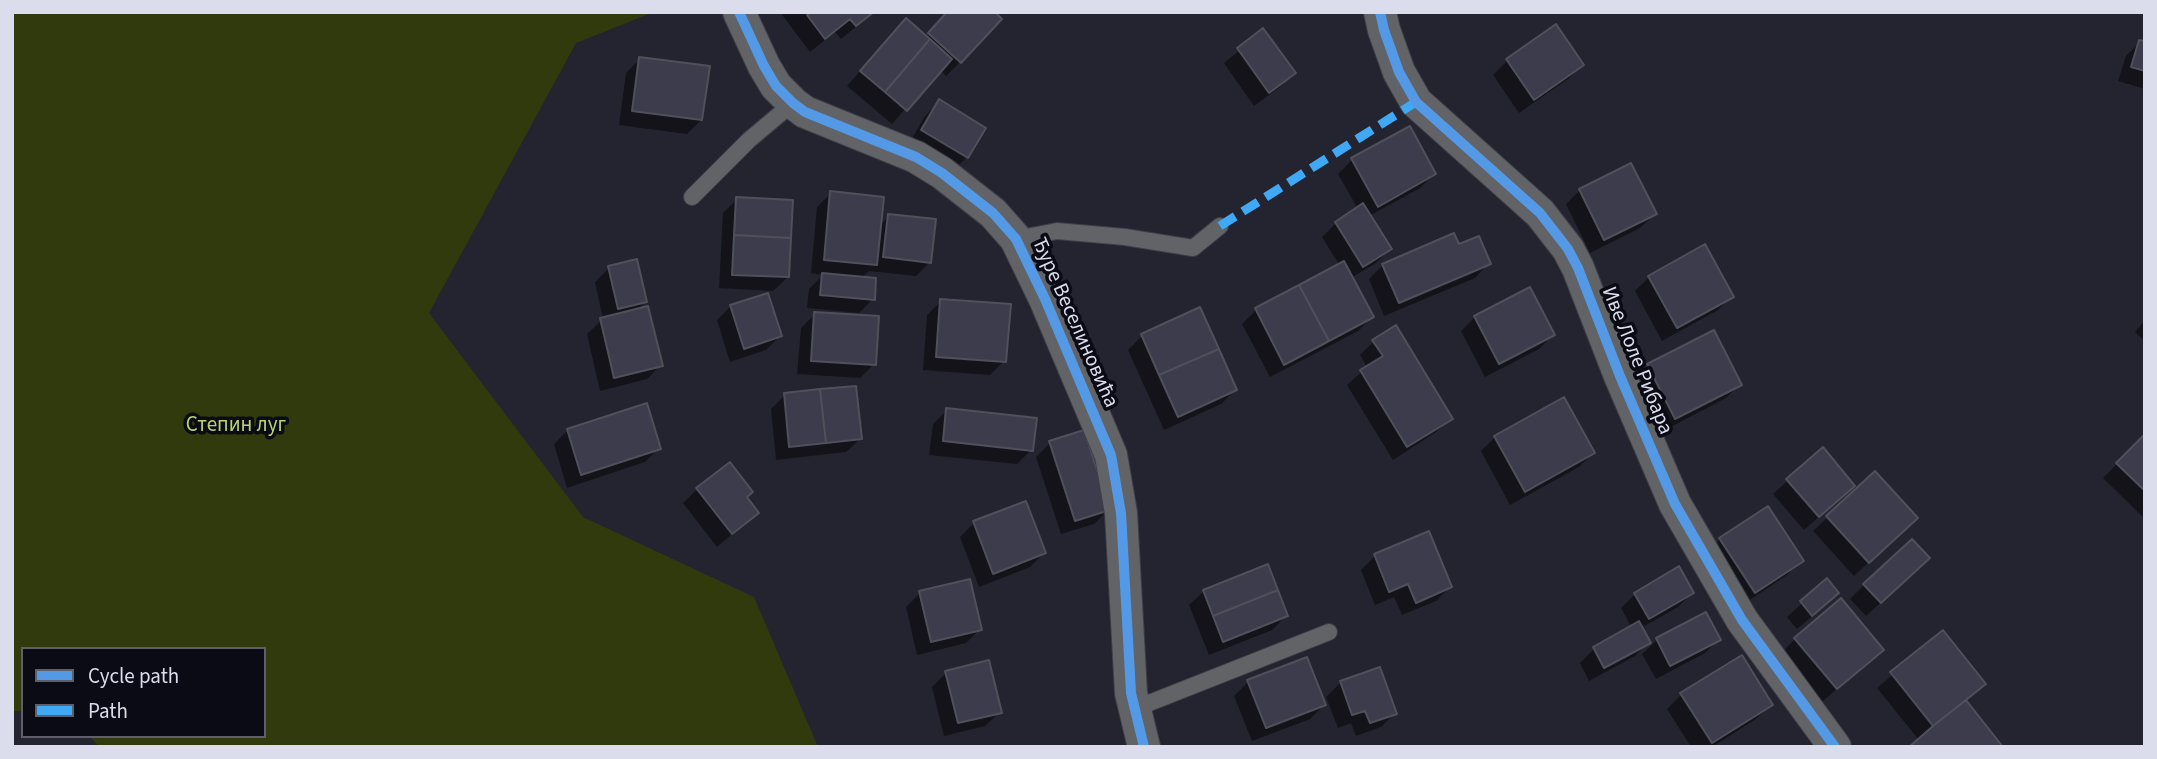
<!DOCTYPE html>
<html>
<head>
<meta charset="utf-8">
<style>
  body { margin:0 }
  #map { position:relative; width:2157px; height:759px; overflow:hidden; background:#242430; font-family:"Source Sans 3",sans-serif }
  canvas { display:block }
  .frame { position:absolute; inset:0; border:14px solid #dbddec; pointer-events:none }
  .legend { position:absolute; left:21px; top:647px; width:245px; height:91px; box-sizing:border-box; background:#0a0b14; border:2px solid #5e5f6a; margin:0; padding:9px 12px; list-style:none; font-size:21px; color:#dbddec }
  .legend li { display:flex; align-items:center; gap:14px; height:35px }
  .legend b { width:35px; border:2px solid #5e5f6a }
</style>
</head>
<body>
<div id="map">
<canvas width="2157" height="759"></canvas>
<div class="frame"></div>
<ul class="legend">
<li><b style="height:9px;background:#5399e6"></b>Cycle path</li>
<li><b style="height:9px;background:#3fa9f5"></b>Path</li>
</ul>
</div>
<script>
const ctx = document.querySelector('canvas').getContext('2d');
ctx.lineJoin = 'round';
function fillPath(path, color) {
  ctx.fillStyle = color;
  ctx.fill(path, 'evenodd');
}
function toPath(rows) {
  const path = new Path2D();
  for (const r of rows) {
    path.moveTo(r[0], r[1]);
    for (let i = 2; i < r.length; i += 2) path.lineTo(r[i], r[i + 1]);
  }
  return path;
}
function strokePath(path, color, width, dash) {
  ctx.strokeStyle = color;
  ctx.lineWidth = width;
  ctx.lineCap = dash ? 'butt' : 'round';
  ctx.setLineDash(dash || []);
  ctx.stroke(path);
}
function label(font, color, halo, rows, align = 'center') {
  ctx.font = font + ' "Source Sans 3",sans-serif';
  ctx.lineWidth = 7;
  ctx.setLineDash([]);
  ctx.textBaseline = 'middle';
  ctx.strokeStyle = halo;
  ctx.fillStyle = color;
  for (const [text, x, y, turn = 0] of rows) {
    ctx.save();
    ctx.translate(x, y);
    ctx.rotate((+turn || 0) * Math.PI / 180);
    ctx.textAlign = isNaN(turn) ? turn : align;
    if (halo) ctx.strokeText(text, 0, 0);
    ctx.fillText(text, 0, 0);
    ctx.restore();
  }
}
fillPath(toPath([
  [12,12,654,12,576,43,429,313,583,517,754,597,818,747,100,747,89,736,264,736,264,649,23,649,23,711,12,711]
]), '#303a0c');
fillPath(toPath([
  [780,12,874,12,841,39,835,32,810,52],
  [949,12,960,62,946,76,940,70,892,124,847,86,892,34,925,38],
  [1556,26,1582,65,1568,79,1519,113,1493,75,1507,61],
  [1263,31,1294,73,1280,87,1254,106,1224,63],
  [2145,35,2145,89,2118,81,2126,56,2140,42,2142,42],
  [640,59,701,120,687,134,619,125,626,73],
  [939,102,967,157,953,171,908,145,925,116],
  [1352,160,1434,174,1420,188,1369,216,1390,249,1376,263,1351,278,1372,317,1358,331,1270,377,1242,324,1256,310,1340,266,1322,237,1336,223,1358,209,1338,174],
  [1580,190,1655,214,1640,228,1590,253,1566,204],
  [831,193,879,226,889,216,930,262,916,276,869,271,861,278,873,299,859,313,807,308,809,289,823,275,811,273,817,207],
  [737,199,788,277,773,291,719,288,723,213],
  [1489,263,1475,278,1384,316,1369,279,1383,265],
  [609,268,645,302,636,311,661,365,647,379,600,391,587,334,603,319,595,282],
  [1649,277,1732,296,1718,310,1662,341,1635,291],
  [941,301,1004,361,990,375,923,370,927,315],
  [731,306,780,336,766,350,730,362,717,320],
  [815,314,874,364,860,378,797,374,801,328],
  [1475,317,1553,335,1539,349,1485,377,1461,331],
  [2145,320,2145,341,2135,332],
  [1142,336,1235,390,1221,404,1164,430,1128,350],
  [1374,341,1451,418,1436,432,1393,460,1347,385,1367,367,1360,355],
  [1648,366,1740,384,1726,398,1661,432,1634,380],
  [785,395,861,438,846,452,776,460,771,409],
  [947,410,1031,450,1017,464,929,455,933,424],
  [568,430,659,448,645,462,567,488,554,444],
  [2145,436,2145,519,2103,478],
  [1495,437,1593,453,1579,467,1510,505,1481,451],
  [1050,443,1108,510,1094,524,1061,534,1036,457],
  [1823,449,1839,499,1804,530,1773,494],
  [1875,473,1901,532,1854,576,1813,531],
  [697,489,757,513,717,547,683,503],
  [974,523,1044,553,1030,567,979,587,960,537],
  [1720,539,1801,561,1787,575,1741,606,1706,553],
  [1375,556,1450,587,1436,601,1402,615,1394,597,1375,605,1361,570],
  [1678,569,1692,593,1678,607,1641,628,1649,642,1635,656,1589,681,1580,663,1594,649,1632,628,1621,608,1635,594],
  [1914,572,1866,616,1850,599,1864,585],
  [1827,581,1823,607,1797,629,1787,617],
  [1204,591,1286,616,1272,630,1209,655,1189,605],
  [920,593,980,629,966,643,917,655,906,607],
  [1705,614,1719,639,1705,653,1656,679,1642,654,1657,640],
  [1943,632,1984,684,1919,740,1877,688],
  [1795,639,1881,650,1822,702,1781,653],
  [1379,669,1395,713,1381,727,1356,736,1351,723,1338,728,1326,697,1340,683],
  [946,673,1000,712,985,726,944,736,932,687],
  [1248,682,1324,705,1310,719,1252,741,1234,696],
  [1681,695,1771,705,1756,719,1712,747,1691,747,1667,709]
]), '#0007');
const building = toPath([
  [811,12,874,12,856,26,850,19,825,39,807,15,811,12],
  [947,12,995,12,1002,19,961,63,928,33,947,12],
  [906,18,930,39,885,92,860,71,906,18],
  [1556,24,1584,65,1534,100,1506,59,1556,24],
  [1263,28,1296,73,1269,93,1237,48,1263,28],
  [930,39,952,59,907,111,885,92,930,39],
  [2139,40,2145,41,2145,71,2131,67,2139,40],
  [639,57,710,66,702,120,632,111,639,57],
  [939,99,986,128,968,158,921,130,939,99],
  [1410,126,1436,174,1378,207,1351,158,1410,126],
  [1631,163,1657,214,1604,240,1579,189,1631,163],
  [830,191,884,197,877,265,824,260,830,191],
  [736,197,793,200,791,238,734,235,736,197],
  [1363,203,1392,249,1363,267,1335,222,1363,203],
  [888,214,936,219,931,263,883,257,888,214],
  [1454,233,1459,244,1479,236,1491,264,1399,303,1382,264,1454,233],
  [734,235,791,238,789,277,732,275,734,235],
  [1705,244,1734,297,1677,328,1648,276,1705,244],
  [637,259,647,302,618,309,608,266,637,259],
  [1344,261,1374,317,1329,341,1299,285,1344,261],
  [822,273,876,278,875,300,820,295,822,273],
  [1299,285,1329,341,1284,365,1255,308,1299,285],
  [1530,287,1555,335,1499,364,1474,316,1530,287],
  [768,293,782,336,744,349,730,305,768,293],
  [940,299,1011,304,1006,362,936,357,940,299],
  [648,306,663,366,614,378,600,318,648,306],
  [1200,307,1219,349,1159,375,1141,334,1200,307],
  [814,312,879,316,876,365,811,361,814,312],
  [1396,325,1453,419,1407,447,1360,370,1383,356,1372,340,1396,325],
  [1714,330,1742,385,1675,419,1647,364,1714,330],
  [1219,349,1237,390,1178,417,1159,375,1219,349],
  [856,386,862,439,826,443,820,389,856,386],
  [820,389,826,443,789,447,784,393,820,389],
  [1564,397,1595,453,1525,492,1494,436,1564,397],
  [647,403,661,449,581,475,567,429,647,403],
  [946,408,1037,418,1033,451,943,441,946,408],
  [1084,430,1110,510,1075,521,1049,441,1084,430],
  [2145,434,2145,491,2116,463,2145,434],
  [1823,447,1855,486,1819,517,1786,479,1823,447],
  [730,462,753,492,747,497,759,513,732,534,696,488,730,462],
  [1875,471,1918,518,1869,563,1826,516,1875,471],
  [1026,501,1046,553,993,574,973,521,1026,501],
  [1768,506,1804,561,1755,593,1719,538,1768,506],
  [1429,531,1452,587,1416,603,1408,584,1389,592,1374,554,1429,531],
  [1912,539,1930,558,1881,603,1863,584,1912,539],
  [1268,564,1278,590,1213,616,1203,590,1268,564],
  [1679,566,1694,593,1649,619,1634,593,1679,566],
  [1827,578,1839,593,1812,616,1800,601,1827,578],
  [970,579,982,630,931,642,919,591,970,579],
  [1278,590,1288,616,1223,642,1213,616,1278,590],
  [1841,598,1884,650,1837,689,1794,638,1841,598],
  [1706,612,1721,640,1670,666,1656,638,1706,612],
  [1639,621,1651,643,1604,668,1593,647,1639,621],
  [1943,630,1986,684,1933,726,1890,672,1943,630],
  [1742,655,1773,705,1712,743,1680,693,1742,655],
  [1307,657,1326,705,1266,728,1247,680,1307,657],
  [989,660,1002,713,958,723,945,671,989,660],
  [1380,667,1397,714,1370,723,1365,711,1352,715,1340,681,1380,667],
  [1966,700,2003,747,1909,747,1933,726,1966,700]
]);
fillPath(building, '#3c3c4d');
strokePath(building, '#4f505a', 2);
const lane = toPath([
  [692,197,749,140,793,103],
  [1016,239,1057,231,1125,237,1193,248,1220,226],
  [1134,709,1329,632]
]);
const street = toPath([
  [739,12,764,66,776,86,793,103,805,112,916,157,942,173,993,213,1016,239,1045,299,1111,455,1121,513,1131,693,1144,747],
  [1380,12,1384,30,1399,72,1416,102,1540,213,1568,249,1578,268,1620,376,1675,504,1742,620,1835,747]
]);
strokePath(lane, '#3e3f49', 18);
strokePath(street, '#3e3f49', 34);
strokePath(lane, '#616367', 16);
strokePath(street, '#616367', 32);
strokePath(toPath([
  [1220,226,1416,102]
]), '#3fa9f5', 9, [18, 9]);
strokePath(toPath([
  [739,12,764,66,776,86,793,103,805,112,916,157,942,173,993,213,1016,239,1045,299,1111,455,1121,513,1131,693,1144,747],
  [1380,12,1384,30,1399,72,1416,102,1540,213,1568,249,1578,268,1620,376,1675,504,1742,620,1835,747]
]), '#5399e6', 10);
label('21px', '#dbddec', '#0a0b14', [
  ["Ђуре Веселиновића",1074,323,66],
  ["Иве Лоле Рибара",1636,361,68]
]);
label('21px', '#b9d371', '#0a0b14', [
  ["Степин луг",236,426]
]);
</script>
</body>
</html>
